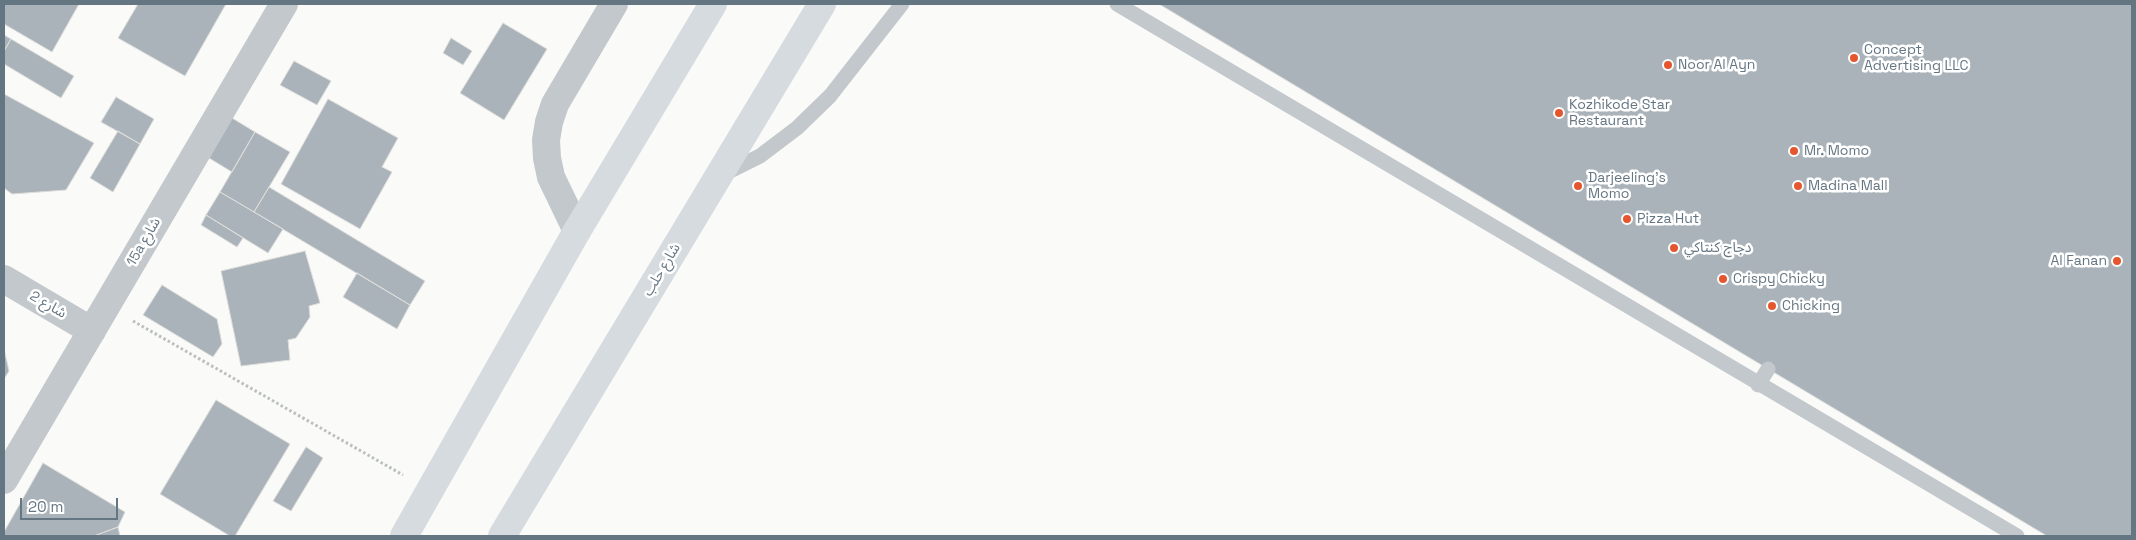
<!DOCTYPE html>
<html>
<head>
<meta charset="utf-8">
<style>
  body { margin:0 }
  #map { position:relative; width:2136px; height:540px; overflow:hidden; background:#fafaf8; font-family:"Space Grotesk",sans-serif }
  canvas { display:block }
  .frame { position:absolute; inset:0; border:5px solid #657683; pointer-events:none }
  .scale { position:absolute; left:20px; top:498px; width:98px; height:22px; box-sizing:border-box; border:2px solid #657683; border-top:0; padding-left:6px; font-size:15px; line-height:18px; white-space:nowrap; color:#657683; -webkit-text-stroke:4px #fff; paint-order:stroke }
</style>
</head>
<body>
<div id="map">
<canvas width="2136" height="540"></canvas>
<div class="frame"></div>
<div class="scale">20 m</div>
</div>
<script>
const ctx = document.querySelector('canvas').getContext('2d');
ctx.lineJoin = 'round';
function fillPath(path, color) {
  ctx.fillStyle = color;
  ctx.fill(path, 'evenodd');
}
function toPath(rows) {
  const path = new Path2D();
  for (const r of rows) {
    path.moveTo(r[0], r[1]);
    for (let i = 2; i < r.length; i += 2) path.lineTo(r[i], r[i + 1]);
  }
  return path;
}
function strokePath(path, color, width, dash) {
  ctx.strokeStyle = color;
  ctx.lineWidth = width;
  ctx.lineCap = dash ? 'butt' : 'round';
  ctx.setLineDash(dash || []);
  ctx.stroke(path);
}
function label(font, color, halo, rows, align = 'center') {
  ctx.font = font + ' "Space Grotesk","Noto Sans Arabic",sans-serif';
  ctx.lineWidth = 5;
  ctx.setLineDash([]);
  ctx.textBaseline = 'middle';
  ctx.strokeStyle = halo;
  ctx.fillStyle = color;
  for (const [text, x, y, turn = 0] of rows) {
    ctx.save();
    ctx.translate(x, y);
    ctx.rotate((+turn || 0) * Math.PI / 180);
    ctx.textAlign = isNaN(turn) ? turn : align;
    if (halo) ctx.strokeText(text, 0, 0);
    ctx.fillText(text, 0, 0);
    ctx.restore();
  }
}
const building = toPath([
  [4,4,79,4,52,52,4,24,4,4],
  [138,4,226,4,185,76,118,38,138,4],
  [1159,4,2132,4,2132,536,2047,536,1159,4],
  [503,23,547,49,504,120,460,93,503,23],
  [4,35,11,39,4,51,4,35],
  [451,38,472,51,463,65,443,53,451,38],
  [11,39,74,76,61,98,4,64,4,51,11,39],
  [294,61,331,81,317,105,280,85,294,61],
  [4,94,94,143,66,190,12,194,4,188,4,94],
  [116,97,154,119,140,144,101,122,116,97],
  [328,99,398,138,382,167,392,172,360,229,281,184,328,99],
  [232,118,255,132,232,172,209,158,232,118],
  [118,131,140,144,113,192,90,178,118,131],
  [255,132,290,152,254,212,220,192,255,132],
  [269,187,425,281,410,305,254,212,269,187],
  [220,192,283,229,268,253,206,215,220,192],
  [206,215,243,238,237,247,201,225,206,215],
  [305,251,320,303,309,306,310,317,296,338,288,340,290,360,241,366,221,271,305,251],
  [357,273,410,305,397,329,343,297,357,273],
  [162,285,217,319,222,344,213,357,143,315,162,285],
  [4,349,9,371,4,379,4,349],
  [216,400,290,444,235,536,230,536,160,494,216,400],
  [306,447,323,458,291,511,273,501,306,447],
  [43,463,125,512,118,527,94,536,4,536,4,532,43,463],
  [118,527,120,536,94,536,118,527]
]);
fillPath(building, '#aab3b9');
strokePath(building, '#dcdcda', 1);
strokePath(toPath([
  [133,321,403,475]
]), '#bbbfc2', 3, [2.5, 2.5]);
strokePath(toPath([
  [1117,4,2017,536],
  [724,174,760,156,797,128,830,96,902,4],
  [1758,385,1768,369]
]), '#c3c8cc', 15);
strokePath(toPath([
  [577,231,551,177,547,158,546,140,549,122,555,104,614,4],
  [4,279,92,331],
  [4,480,284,4]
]), '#c3c8cc', 28);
strokePath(toPath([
  [404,536,577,231,713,4],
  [502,536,822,4]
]), '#d6dbdf', 28);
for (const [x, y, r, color] of [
  [1854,58,5,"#e4572e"],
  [1668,65,5,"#e4572e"],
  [1559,113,5,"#e4572e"],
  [1794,151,5,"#e4572e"],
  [1578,186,5,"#e4572e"],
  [1798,186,5,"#e4572e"],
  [1627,219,5,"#e4572e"],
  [1674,248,5,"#e4572e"],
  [2117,261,5,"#e4572e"],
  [1723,279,5,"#e4572e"],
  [1772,306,5,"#e4572e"]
]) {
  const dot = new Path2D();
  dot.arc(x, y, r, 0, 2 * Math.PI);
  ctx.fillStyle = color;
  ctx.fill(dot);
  strokePath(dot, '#fff', 2);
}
label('14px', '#657683', '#fff', [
  ["Concept",1864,50],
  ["Advertising LLC",1864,66],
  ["Noor Al Ayn",1678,65],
  ["Kozhikode Star",1569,105],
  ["Restaurant",1569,121],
  ["Mr. Momo",1804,151],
  ["Darjeeling's",1588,178],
  ["Momo",1588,194],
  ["Madina Mall",1808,186],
  ["Pizza Hut",1637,219],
  ["دجاج كنتاكي",1684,248],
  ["Al Fanan",2107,261,"right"],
  ["Crispy Chicky",1733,279],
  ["Chicking",1782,306]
], 'left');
label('14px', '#657683', '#fff', [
  ["15a شارع",144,242,-60],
  ["شارع حلب",662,270,-59],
  ["شارع 2",48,305,30]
]);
</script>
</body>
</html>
